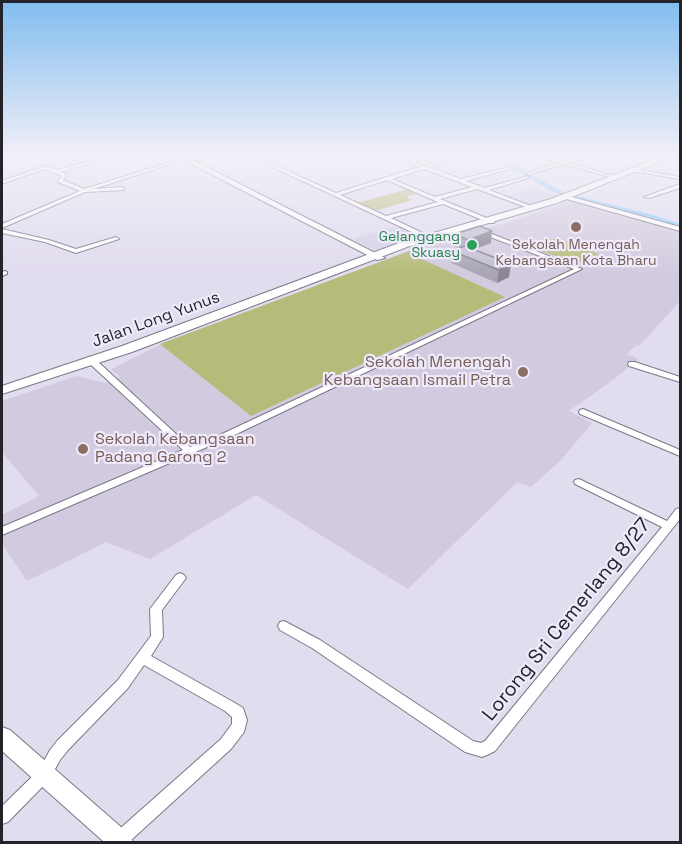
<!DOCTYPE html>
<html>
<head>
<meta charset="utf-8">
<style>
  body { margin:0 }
  #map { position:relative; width:682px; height:844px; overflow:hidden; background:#e1dcee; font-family:"Space Grotesk",sans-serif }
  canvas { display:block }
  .frame { position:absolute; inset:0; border:3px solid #25232a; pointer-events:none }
</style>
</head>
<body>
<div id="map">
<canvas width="682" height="844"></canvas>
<div class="frame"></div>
</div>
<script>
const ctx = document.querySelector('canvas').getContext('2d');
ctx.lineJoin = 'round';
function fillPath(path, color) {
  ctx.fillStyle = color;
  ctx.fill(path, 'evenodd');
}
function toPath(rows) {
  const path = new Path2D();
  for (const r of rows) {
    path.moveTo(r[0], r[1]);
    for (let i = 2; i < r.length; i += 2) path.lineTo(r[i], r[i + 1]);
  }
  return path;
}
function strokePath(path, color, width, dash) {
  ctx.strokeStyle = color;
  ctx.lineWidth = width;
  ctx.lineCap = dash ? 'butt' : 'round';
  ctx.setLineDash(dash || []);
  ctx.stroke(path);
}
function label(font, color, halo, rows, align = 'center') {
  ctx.font = font + ' "Space Grotesk",sans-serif';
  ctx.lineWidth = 4.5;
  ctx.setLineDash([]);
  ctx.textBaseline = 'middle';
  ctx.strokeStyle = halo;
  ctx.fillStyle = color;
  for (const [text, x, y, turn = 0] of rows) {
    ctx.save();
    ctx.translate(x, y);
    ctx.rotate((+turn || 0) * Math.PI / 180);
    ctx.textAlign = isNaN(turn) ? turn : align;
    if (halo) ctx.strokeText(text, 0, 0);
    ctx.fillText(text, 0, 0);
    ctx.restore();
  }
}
fillPath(toPath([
  [534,187,558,196,530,205,506,196],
  [397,226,420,237,375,251,353,239]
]), '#d5cee7');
fillPath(toPath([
  [573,200,680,230,680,301,639,346,636,345,627,354,638,359,613,380,569,411,592,423,561,460,531,487,517,482,408,589,256,495,150,559,106,542,27,581,2,544,2,515,39,496,2,452,2,401,77,376,105,383,120,377,111,369,168,341,409,251,505,223]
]), '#d2cade');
fillPath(toPath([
  [408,189,419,193,406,197,413,200,375,211,357,203],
  [555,238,599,254,577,264,523,244,533,240,542,244],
  [409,251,417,254,415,256,505,297,251,416,160,344]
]), '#b5bb78');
fillPath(toPath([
  [491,156,498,156,567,194,564,196,551,191,491,156],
  [578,196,653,215,680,224,680,228,649,217,576,199,576,197,578,196]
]), '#87cbfa');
const minor = toPath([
  [109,156,117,156,61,172,67,175,63,180,84,189,190,156,197,156,93,189,122,187,124,188,124,190,85,192,2,228,2,224,80,191,58,182,58,181,62,176,45,169,4,183,2,183,2,181,45,166,57,170,109,156],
  [249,156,255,156,336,193,419,167,408,162,420,156,426,156,414,162,424,166,462,156,470,156,429,167,461,179,509,167,509,169,466,181,485,188,528,176,528,178,489,190,536,208,531,209,477,189,440,199,494,221,494,223,490,223,443,204,391,218,431,237,431,239,429,240,249,156],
  [424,169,472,187,435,197,392,179,424,169],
  [387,180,438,202,386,216,340,195,387,180],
  [538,156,546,156,564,161,579,156,586,156,569,163,616,177,614,178,564,164,528,175,528,173,559,163,538,156],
  [632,156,640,156,658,162,656,163,632,156],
  [634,169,680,177,680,179,632,171,632,169,634,169],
  [680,184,680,188,649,198,644,197,680,184],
  [565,195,680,227,680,231,563,198,563,196,565,195],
  [2,229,49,240,76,249,116,237,119,239,76,253,45,242,2,233,2,229],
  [480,231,484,231,582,269,228,438,2,535,2,527,183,450,89,363,88,361,89,359,95,359,190,447,222,434,574,269,480,233,480,231],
  [5,271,7,272,7,274,2,276,2,272,5,271],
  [629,362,635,362,680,377,680,382,629,366,628,364,629,362],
  [583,409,680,450,680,456,580,414,579,412,580,410,583,409],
  [579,479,667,521,676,509,680,508,680,519,495,751,487,755,482,757,465,752,312,648,280,630,278,626,280,622,284,621,320,640,473,741,481,743,485,741,662,527,575,484,574,482,575,480,579,479],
  [180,573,184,575,186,578,162,610,163,637,151,656,235,703,243,708,247,720,244,732,231,749,129,842,114,842,113,839,115,833,221,739,232,724,232,717,225,711,144,665,128,688,68,750,60,760,49,780,8,822,2,824,2,806,39,770,50,750,58,740,118,680,151,636,150,609,176,575,180,573]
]);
const secondary = toPath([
  [176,156,185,156,385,258,377,260,176,156],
  [2,727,10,730,129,834,133,842,104,842,2,751,2,727]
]);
const primary = toPath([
  [663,156,674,156,557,203,407,247,132,352,2,394,2,386,122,346,399,243,551,199,663,156]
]);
strokePath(minor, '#7c7788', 2);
strokePath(secondary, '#7c7788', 2);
strokePath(primary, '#7c7788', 2);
fillPath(minor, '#fff');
fillPath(secondary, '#fff');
fillPath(primary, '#fff');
fillPath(toPath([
  [455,234,491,243,474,249,509,277,497,283,451,263,452,251,458,248,454,247]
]), '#a9a5b5');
fillPath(toPath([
  [492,231,491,243,467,252,468,240],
  [511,264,509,277,497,283,499,270]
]), '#8a8693');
const building = toPath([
  [480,226,492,231,468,240,455,234,480,226],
  [465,246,511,264,499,270,452,251,465,246]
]);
fillPath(building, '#c5c0d2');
strokePath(building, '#8a8693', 1.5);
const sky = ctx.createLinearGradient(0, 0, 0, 274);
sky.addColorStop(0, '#81bdef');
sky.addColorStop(0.57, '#f2eff7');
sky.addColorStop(1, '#f2eff700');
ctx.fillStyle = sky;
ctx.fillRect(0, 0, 682, 274);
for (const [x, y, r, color] of [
  [576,227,6,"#8d6e63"],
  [472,245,6,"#2e9e5b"],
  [523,372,6,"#8d6e63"],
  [83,449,6,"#8d6e63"]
]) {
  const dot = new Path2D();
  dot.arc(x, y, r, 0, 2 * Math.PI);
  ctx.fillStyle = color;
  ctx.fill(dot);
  strokePath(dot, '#eee9fb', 2);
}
label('14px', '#27864d', '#eee9fb', [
  ["Gelanggang",460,237],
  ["Skuasy",460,253]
], 'right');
label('14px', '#785e54', '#eee9fb', [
  ["Sekolah Menengah",576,245],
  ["Kebangsaan Kota Bharu",576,261]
]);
label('16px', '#25232a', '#eee9fb', [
  ["Jalan Long Yunus",156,320,-20]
]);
label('16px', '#785e54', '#eee9fb', [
  ["Sekolah Menengah",511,363],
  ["Kebangsaan Ismail Petra",511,381],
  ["Sekolah Kebangsaan",95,440,"left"],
  ["Padang Garong 2",95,458,"left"]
], 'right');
label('20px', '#25232a', '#eee9fb', [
  ["Lorong Sri Cemerlang 8/27",567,620,-51]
]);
</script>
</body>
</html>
